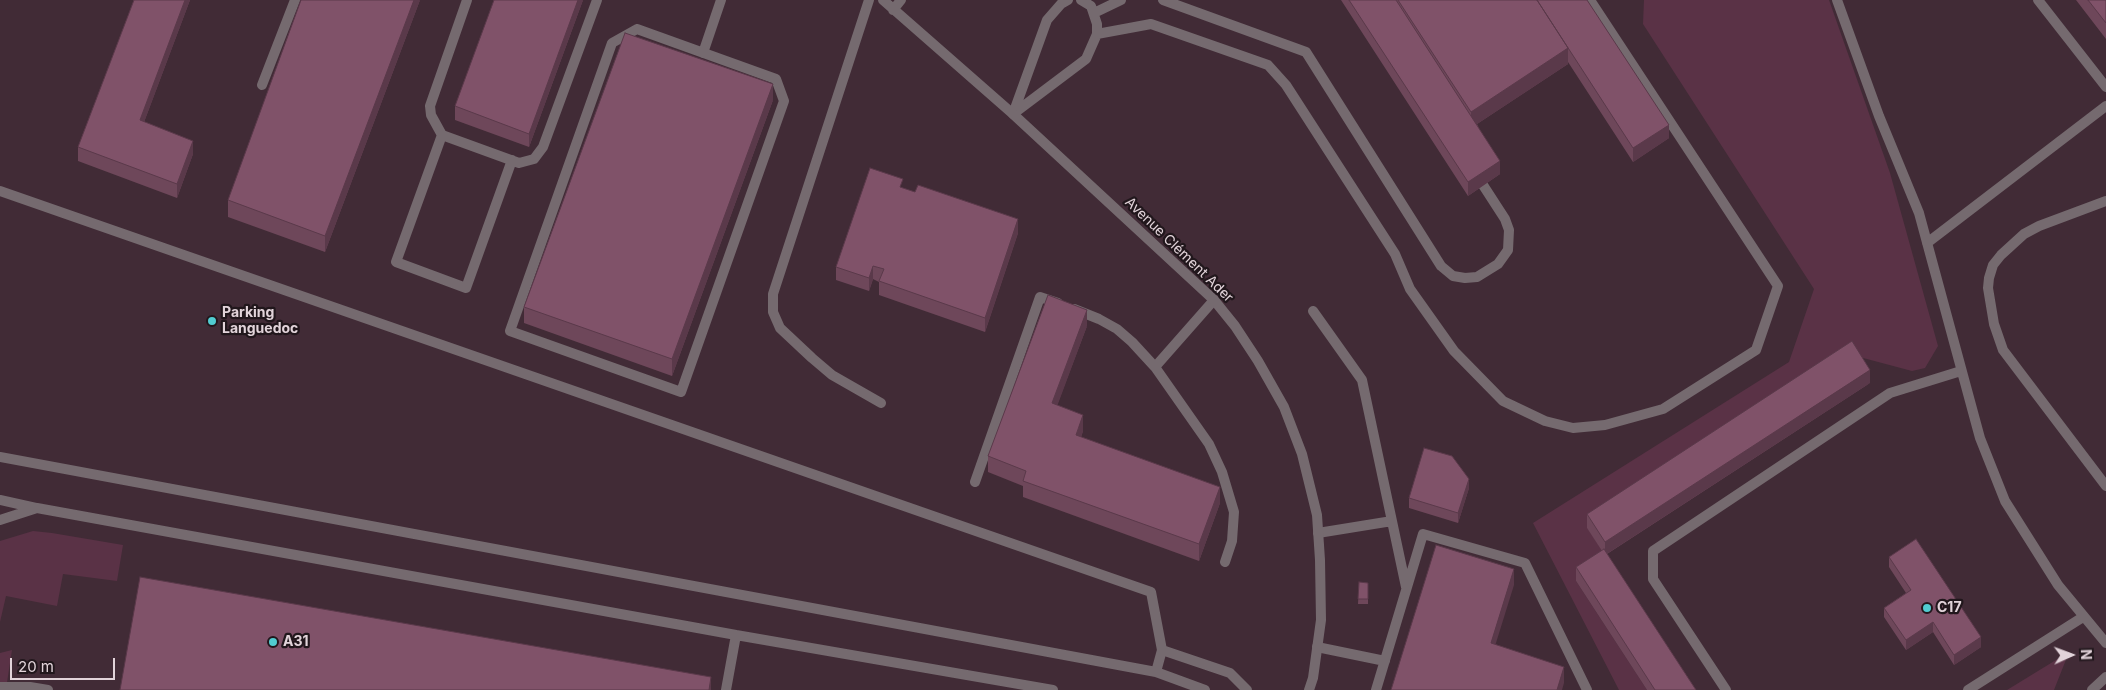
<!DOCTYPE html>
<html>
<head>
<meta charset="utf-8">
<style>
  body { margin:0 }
  #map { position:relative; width:2106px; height:690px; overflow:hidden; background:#412b36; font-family:Inter,sans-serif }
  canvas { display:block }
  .north { position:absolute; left:2046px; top:630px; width:50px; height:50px; -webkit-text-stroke:4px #21171c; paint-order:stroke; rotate:88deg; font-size:14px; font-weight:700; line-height:20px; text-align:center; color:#e2d4da }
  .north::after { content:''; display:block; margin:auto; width:18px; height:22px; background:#e2d4da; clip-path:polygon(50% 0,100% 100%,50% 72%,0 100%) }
  .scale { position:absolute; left:10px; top:658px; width:105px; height:22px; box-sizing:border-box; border:2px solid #e2d4da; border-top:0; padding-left:6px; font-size:15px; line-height:18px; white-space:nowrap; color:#e2d4da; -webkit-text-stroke:4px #21171c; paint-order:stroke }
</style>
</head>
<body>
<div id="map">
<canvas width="2106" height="690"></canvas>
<div class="north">N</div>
<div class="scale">20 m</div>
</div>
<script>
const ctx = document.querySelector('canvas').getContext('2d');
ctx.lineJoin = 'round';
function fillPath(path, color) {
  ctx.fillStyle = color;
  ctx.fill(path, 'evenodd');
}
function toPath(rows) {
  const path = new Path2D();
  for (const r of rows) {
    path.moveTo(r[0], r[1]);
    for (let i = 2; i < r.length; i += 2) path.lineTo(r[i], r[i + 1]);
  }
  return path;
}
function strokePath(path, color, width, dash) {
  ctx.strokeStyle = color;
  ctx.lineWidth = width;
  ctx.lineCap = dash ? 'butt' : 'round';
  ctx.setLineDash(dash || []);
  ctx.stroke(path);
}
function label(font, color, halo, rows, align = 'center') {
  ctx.font = font + ' Inter,sans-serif';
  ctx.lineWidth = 4.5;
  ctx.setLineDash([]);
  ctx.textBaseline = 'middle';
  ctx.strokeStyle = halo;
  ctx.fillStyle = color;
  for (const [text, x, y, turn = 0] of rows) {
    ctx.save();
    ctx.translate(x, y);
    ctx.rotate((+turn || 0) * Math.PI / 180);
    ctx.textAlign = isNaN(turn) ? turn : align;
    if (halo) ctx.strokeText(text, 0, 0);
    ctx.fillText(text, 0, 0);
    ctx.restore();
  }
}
fillPath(toPath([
  [1644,0,1829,0,1890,173,1938,346,1925,368,1912,371,1852,355,1587,527,1605,555,1576,581,1647,690,1619,690,1533,523,1789,362,1814,289,1643,24],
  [33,531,52,533,123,545,117,581,63,574,57,606,6,596,0,622,0,541],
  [12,650,6,689,0,690,0,653],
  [2069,652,2054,690,2007,690]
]), '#5a3246');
strokePath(toPath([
  [467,0,430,106,431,115,442,135,519,163,534,159,543,147,597,0],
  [869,0,773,294,773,312,780,328,812,358,832,375,881,403],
  [1163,0,1306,52,1441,266,1453,276,1465,278,1477,277,1498,264,1508,250,1509,230,1505,219,1483,185],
  [1837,0,1879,116,1919,213,1980,438,2005,501,2058,585,2106,643],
  [2038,0,2106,87],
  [1094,13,1121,0],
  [637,29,776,79,784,101,681,392,510,331,612,43,637,29],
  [1097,34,1151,24,1268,65,1286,85,1395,254,1410,289,1454,351,1503,401,1545,421,1573,428,1605,425,1663,409,1756,350,1778,286,1590,0],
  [703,53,721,0],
  [262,85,295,0],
  [1013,114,1086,59,1097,34,1097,24,1091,6,1081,0],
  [1013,114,1047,20,1061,4,1068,0],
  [442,135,396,262,466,288,512,160],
  [0,191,1151,592,1162,650,1230,673,1247,690],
  [2106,201,2039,226,2024,234,2001,255,1993,265,1989,278,1988,288,1994,324,2003,350,2106,486],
  [1927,243,2106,106],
  [1074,309,1099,319,1117,329,1132,342,1155,367,1209,444,1222,472,1234,512,1232,541,1225,562],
  [1313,311,1362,380,1406,587],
  [1155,367,1214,300],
  [0,457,1156,672,1205,690],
  [975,482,1040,297,1058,303],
  [0,500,36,508],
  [0,520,37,508,736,635],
  [1318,533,1392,521],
  [1317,647,1385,661],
  [1156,672,1162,650],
  [0,687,30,687,48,690],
  [726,690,736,635,1053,690],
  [1376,690,1423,534,1525,563,1587,690],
  [1726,690,1653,579,1653,551,1890,393,1961,371],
  [1968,690,2083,617],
  [2092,690,2106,677]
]), '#756a6f', 10);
strokePath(toPath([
  [883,0,1013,114,1214,300,1235,326,1258,361,1284,407,1302,454,1317,515,1320,560,1321,620,1313,678,1309,690],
  [893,10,901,0]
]), '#756a6f', 10);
fillPath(toPath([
  [134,0,190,0,144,122,193,154,177,198,78,161,78,147],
  [420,0,325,252,228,217,228,200],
  [583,0,529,147,455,120,455,106],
  [1341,0,1587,0,1669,138,1633,162,1568,62,1568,64,1477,124,1500,174,1468,196],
  [2076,0,2106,0,2106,39],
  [773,100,672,376,524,323,524,307],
  [903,188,1018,233,985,332,879,295,879,282,873,279,869,291,836,280,836,267],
  [1087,326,1057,405,1083,431,1081,437,1220,503,1199,561,1023,497,1023,486,988,472,988,456],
  [1870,383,1607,554,1696,690,1647,690,1576,581,1576,567,1602,551,1587,528,1587,514],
  [1469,488,1458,523,1409,508,1409,498],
  [1889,557,1981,647,1954,665,1933,632,1906,650,1884,617,1884,608,1906,593,1889,567],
  [1359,582,1368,583,1368,604,1358,604]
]), '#6e475a');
fillPath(toPath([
  [185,0,190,0,140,133,140,120],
  [414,0,420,0,325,252,325,236],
  [578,0,583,0,529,147,529,134],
  [1568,48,1568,64,1471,128,1471,112],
  [773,84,773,100,672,376,672,359],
  [1669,125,1669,138,1633,162,1633,148],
  [193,141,193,154,177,198,177,184],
  [1500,161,1500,174,1468,196,1468,182],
  [1018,219,1018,233,985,332,985,318],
  [873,266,873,279,869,291,869,278],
  [1087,310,1087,326,1052,420,1052,403],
  [1870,370,1870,383,1605,555,1605,542],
  [1083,415,1083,431,1076,452,1076,435],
  [1469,479,1469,488,1458,523,1458,513],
  [1220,487,1220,503,1199,561,1199,544],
  [1514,569,1514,585,1491,659,1491,643],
  [1933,622,1933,632,1906,650,1906,640],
  [1981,637,1981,647,1954,665,1954,655],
  [1564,667,1564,683,1562,690,1557,690],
  [711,677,711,690,709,690]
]), '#5a394a');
const building = toPath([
  [134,0,185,0,140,120,193,141,177,184,78,147,134,0],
  [301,0,414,0,325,236,228,200,301,0],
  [494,0,578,0,529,134,455,106,494,0],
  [1349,0,1396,0,1500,161,1468,182,1349,0],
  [1398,0,1537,0,1568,48,1471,112,1398,0],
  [1537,0,1587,0,1669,125,1633,148,1537,0],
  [2088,0,2106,0,2106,23,2088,0],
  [625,33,773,84,672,359,524,307,625,33],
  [870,168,903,179,900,187,915,192,918,185,1018,219,985,318,879,281,884,269,873,266,869,278,836,267,870,168],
  [1048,295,1087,310,1052,403,1083,415,1076,435,1220,487,1199,544,1023,481,1026,471,988,456,1048,295],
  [1852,341,1870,370,1605,542,1587,514,1852,341],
  [1424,448,1452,456,1469,479,1458,513,1409,498,1424,448],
  [1916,539,1981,637,1954,655,1933,622,1906,640,1884,608,1911,590,1889,557,1916,539],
  [1436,545,1514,569,1491,643,1564,667,1557,690,1391,690,1436,545],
  [1604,549,1696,690,1655,690,1576,567,1604,549],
  [140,577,711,677,709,690,120,690,140,577],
  [1359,582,1368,583,1368,599,1358,599,1359,582]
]);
fillPath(building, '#805269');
strokePath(building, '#5a394a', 1);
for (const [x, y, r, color] of [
  [212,321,5,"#51ccd1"],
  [1927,608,5,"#51ccd1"],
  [273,642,5,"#51ccd1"]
]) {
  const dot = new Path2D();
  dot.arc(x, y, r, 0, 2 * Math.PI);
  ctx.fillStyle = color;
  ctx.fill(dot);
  strokePath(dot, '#21171c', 2);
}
label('14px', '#e2d4da', '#21171c', [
  ["Avenue Clément Ader",1179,250,44]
]);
label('bold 14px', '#e2d4da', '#21171c', [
  ["Parking",222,313],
  ["Languedoc",222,329],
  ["C17",1937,608],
  ["A31",283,642]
], 'left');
</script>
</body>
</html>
